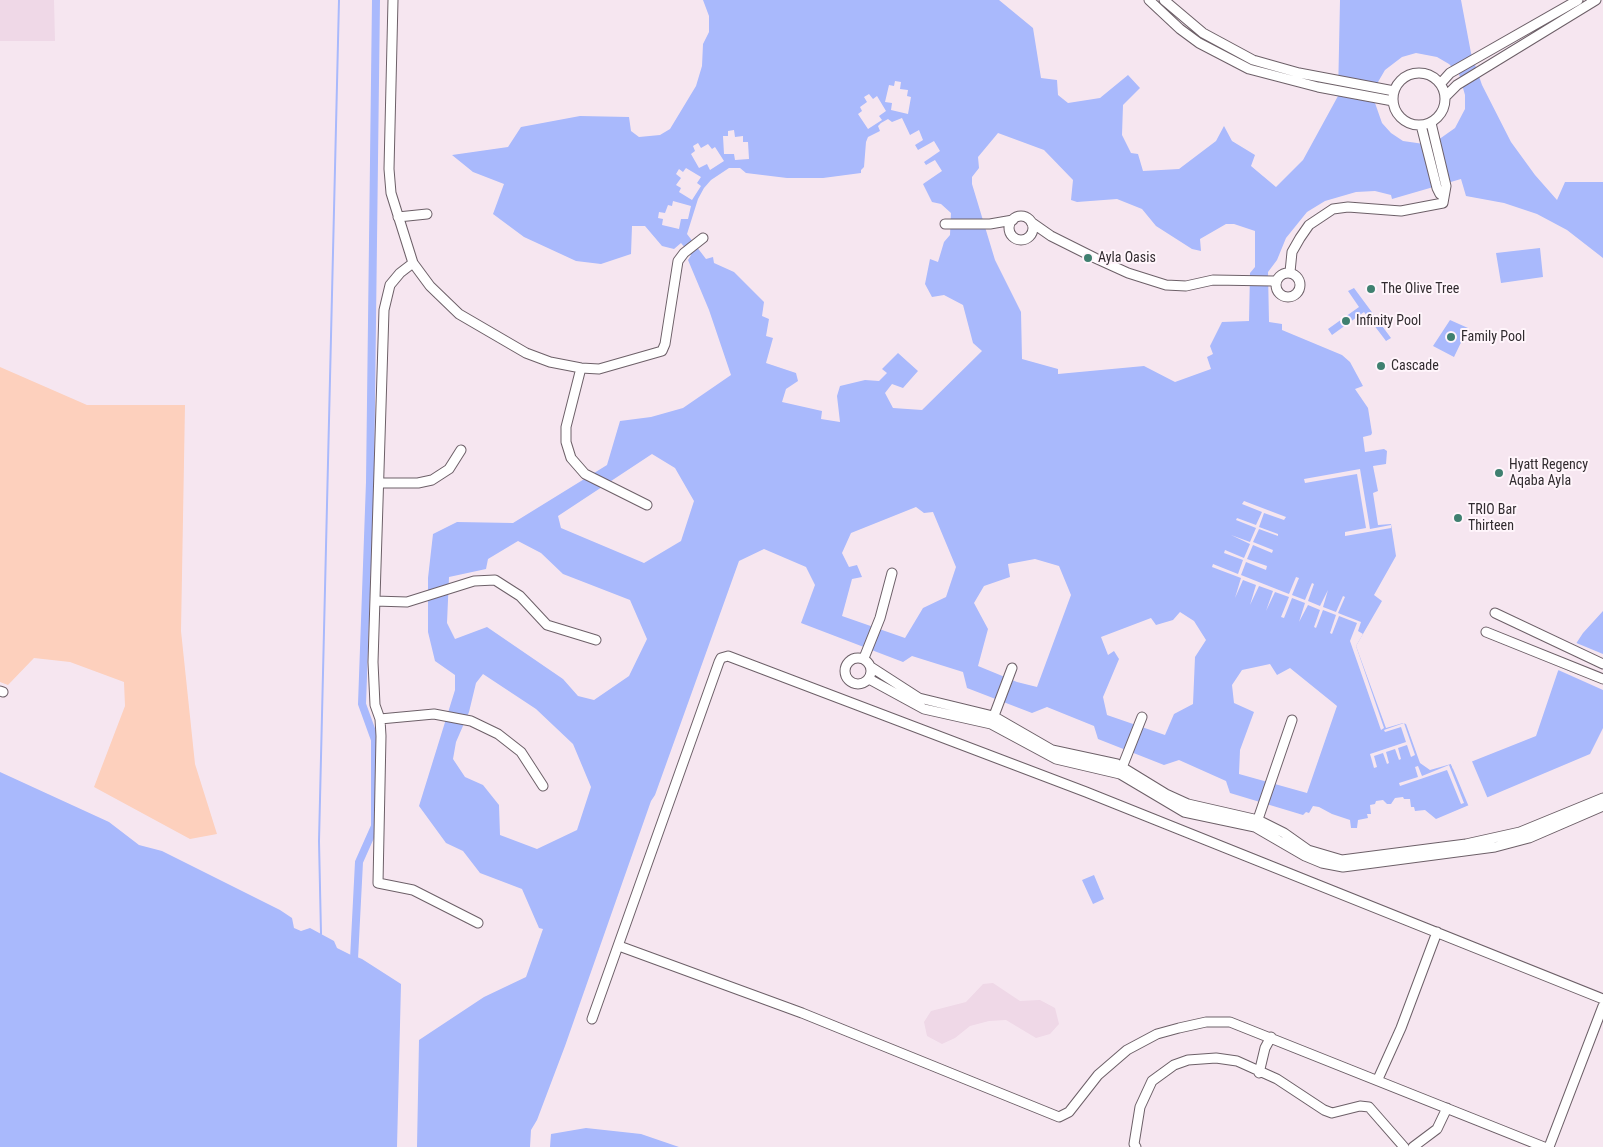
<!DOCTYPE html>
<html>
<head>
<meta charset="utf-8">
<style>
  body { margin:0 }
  canvas { display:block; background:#f6e6f0 }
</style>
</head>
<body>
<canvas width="1603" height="1147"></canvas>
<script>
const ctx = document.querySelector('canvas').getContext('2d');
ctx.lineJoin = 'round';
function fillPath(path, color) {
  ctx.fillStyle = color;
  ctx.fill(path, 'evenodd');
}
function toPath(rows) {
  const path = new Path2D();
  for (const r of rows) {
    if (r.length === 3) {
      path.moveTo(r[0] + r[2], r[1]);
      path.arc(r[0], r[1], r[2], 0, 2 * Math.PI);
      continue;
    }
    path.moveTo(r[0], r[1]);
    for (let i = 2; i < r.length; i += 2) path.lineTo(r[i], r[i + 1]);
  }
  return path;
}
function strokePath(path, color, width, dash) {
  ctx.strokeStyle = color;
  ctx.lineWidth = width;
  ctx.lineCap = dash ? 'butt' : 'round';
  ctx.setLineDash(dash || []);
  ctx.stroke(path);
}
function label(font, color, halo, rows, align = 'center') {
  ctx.font = font + ' "Roboto Condensed",sans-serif';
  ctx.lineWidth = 4;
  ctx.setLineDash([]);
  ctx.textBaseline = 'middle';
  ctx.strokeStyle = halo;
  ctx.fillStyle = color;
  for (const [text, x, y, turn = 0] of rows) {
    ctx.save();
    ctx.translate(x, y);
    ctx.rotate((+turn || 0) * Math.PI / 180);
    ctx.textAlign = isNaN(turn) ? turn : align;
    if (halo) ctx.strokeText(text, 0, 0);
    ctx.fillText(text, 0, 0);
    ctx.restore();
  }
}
fillPath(toPath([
  [0,0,54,0,55,41,0,41],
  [993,983,1020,1001,1040,1000,1055,1008,1059,1024,1050,1034,1036,1038,1006,1020,989,1021,970,1026,955,1038,942,1044,927,1036,924,1022,931,1011,966,1002,983,984]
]), '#efd8e7');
fillPath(toPath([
  [0,367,87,405,185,405,181,631,195,764,217,834,190,839,94,787,125,706,124,682,70,662,34,658,8,685,0,682]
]), '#fdd0bd');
fillPath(toPath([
  [703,0,999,0,1033,28,1041,78,1057,80,1058,95,1068,103,1100,98,1128,75,1140,88,1123,105,1122,135,1131,153,1138,154,1143,171,1179,169,1216,141,1224,126,1232,141,1255,155,1251,166,1276,187,1303,160,1338,96,1340,0,1461,0,1471,53,1482,85,1511,142,1535,175,1557,200,1565,182,1603,182,1603,258,1567,230,1537,214,1504,203,1466,196,1461,179,1392,199,1391,195,1375,191,1356,192,1325,201,1307,212,1286,238,1277,260,1268,272,1269,322,1282,324,1282,330,1342,355,1350,362,1363,386,1355,389,1368,408,1372,433,1371,435,1363,437,1365,452,1384,449,1387,451,1386,464,1373,466,1378,491,1373,493,1378,525,1391,524,1396,556,1374,595,1382,601,1356,646,1386,728,1403,723,1406,724,1420,763,1430,770,1451,764,1453,769,1536,736,1558,671,1583,633,1603,611,1603,728,1590,754,1436,819,1425,810,1415,811,1414,807,1411,807,1410,799,1404,799,1403,797,1395,798,1391,804,1387,804,1383,800,1376,801,1375,804,1370,805,1371,814,1367,814,1368,818,1358,820,1357,828,1351,828,1350,820,1332,814,1319,807,1313,806,1309,813,1306,812,1303,815,1230,793,1226,781,1179,760,1164,765,1098,739,1094,726,1047,707,1032,713,967,688,963,672,912,656,903,662,801,623,815,585,806,567,764,549,739,561,655,795,651,801,565,1046,537,1120,531,1130,530,1147,417,1147,419,1040,484,997,526,977,543,929,539,928,522,889,480,873,463,851,446,843,419,806,455,690,455,675,435,661,428,632,428,578,433,534,457,522,513,523,607,465,620,421,651,417,683,408,731,375,709,310,688,260,691,255,681,243,674,249,662,246,645,226,632,226,631,254,601,264,576,261,524,237,493,214,504,184,473,172,452,155,508,147,521,127,580,116,629,117,631,131,639,137,660,135,670,129,696,86,702,66,703,44,709,32,709,16],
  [1416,53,1437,57,1449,64,1459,74,1465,95,1465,109,1455,128,1438,140,1424,144,1403,141,1391,133,1382,123,1375,103,1378,82,1385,70,1402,57],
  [895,81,901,82,900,89,908,90,907,96,911,97,908,114,891,110,892,103,885,102,889,85,894,86],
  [869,94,873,99,877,96,886,111,879,116,882,120,868,129,858,114,862,111,860,107,867,102,864,97],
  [902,118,910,135,919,130,923,140,915,145,918,150,934,141,940,151,924,162,926,165,935,160,942,171,923,184,932,202,941,204,951,213,950,235,944,242,938,262,930,259,925,284,932,297,944,295,963,305,973,343,982,351,922,410,893,408,885,393,892,384,903,388,918,371,898,353,882,369,887,373,879,381,865,380,840,386,837,396,840,422,821,419,822,411,782,402,786,389,798,381,796,373,766,363,773,338,766,336,769,319,762,316,764,302,734,272,714,263,713,257,706,259,687,234,698,199,704,188,711,180,729,168,740,168,746,173,787,178,823,178,861,173,861,170,864,167,866,142,868,137,880,131,878,126,881,123,888,119,892,122],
  [734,130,735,137,743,136,743,142,748,142,749,159,735,160,734,154,724,154,723,136,728,136,728,131],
  [998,133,1044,150,1073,180,1071,200,1077,202,1117,199,1142,209,1156,226,1192,249,1201,251,1200,239,1226,224,1234,224,1255,231,1255,267,1250,273,1249,321,1222,322,1210,346,1213,354,1207,357,1211,369,1175,382,1144,366,1058,374,1058,369,1022,359,1021,312,995,260,972,184,972,177,979,168,978,157],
  [698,143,701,148,708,144,712,149,715,147,724,161,710,170,707,164,699,168,691,154,695,151,693,146],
  [686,168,701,177,697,183,701,186,692,200,679,192,681,188,676,185,681,178,676,174,679,169,683,172],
  [673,201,691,206,688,219,681,219,679,229,662,225,663,219,658,218,659,212,665,213,668,205,672,206],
  [652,454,675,468,694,501,681,541,644,563,561,528,558,516],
  [916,507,924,513,933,512,956,567,946,597,923,608,905,638,842,616,852,579,862,577,857,565,849,567,842,553,851,533],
  [518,541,541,553,563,574,630,600,647,639,629,676,594,700,578,696,563,679,487,627,455,639,447,623,449,577,486,569,488,559],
  [1035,559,1059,566,1071,595,1037,687,1017,682,978,666,988,629,974,603,984,586,1010,577,1008,564],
  [1180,612,1194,621,1206,640,1195,657,1193,704,1174,714,1165,735,1107,715,1103,697,1119,659,1114,651,1108,655,1101,637,1151,618,1156,625,1173,620],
  [1270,664,1277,675,1290,668,1337,706,1307,793,1239,774,1240,750,1254,712,1234,703,1232,685,1242,670],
  [483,674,536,709,573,744,591,787,577,830,537,849,500,835,499,805,483,785,465,777,453,759,456,742,469,712,476,683],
  [1540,248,1543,277,1501,283,1496,253],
  [1354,288,1391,338,1386,341,1364,312,1332,335,1328,329,1359,307,1348,291],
  [1450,320,1468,328,1454,357,1433,346],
  [0,772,109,822,139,845,162,851,280,910,292,918,294,928,301,931,310,928,334,941,337,948,351,955,351,959,356,960,357,957,362,959,401,984,397,1147,0,1147],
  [1094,875,1104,899,1093,904,1082,880],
  [586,1128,641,1134,679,1147,550,1147,551,1134]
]), '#a9b9fc');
fillPath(toPath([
  [1360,469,1370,529,1391,525,1391,528,1345,536,1345,532,1366,528,1357,474,1305,483,1304,479],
  [1244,501,1286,517,1284,520,1264,513,1259,527,1278,534,1278,536,1259,529,1253,542,1273,550,1272,553,1253,545,1247,559,1267,566,1266,570,1246,562,1241,575,1289,594,1296,577,1299,578,1292,595,1305,600,1312,583,1314,584,1308,601,1320,606,1328,590,1323,607,1336,612,1343,596,1345,597,1338,613,1361,622,1358,631,1363,634,1356,646,1384,728,1381,730,1350,641,1357,623,1339,616,1332,634,1330,633,1336,615,1323,610,1316,628,1314,627,1320,610,1308,605,1299,622,1305,603,1292,598,1284,618,1281,617,1289,597,1275,592,1266,611,1273,591,1259,586,1250,605,1256,585,1243,580,1235,598,1241,578,1212,567,1213,564,1238,574,1243,560,1224,553,1225,550,1244,558,1250,544,1231,535,1250,542,1256,528,1236,520,1237,518,1256,525,1262,512,1242,504],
  [1574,642,1603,654,1603,690,1556,669],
  [1404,723,1415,755,1411,757,1407,745,1398,748,1401,759,1399,760,1395,749,1386,752,1389,763,1387,764,1383,753,1374,756,1377,767,1374,768,1370,754,1406,742,1401,727,1385,732,1384,730],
  [1471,759,1488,799,1469,807,1451,764,1453,763,1454,766],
  [1449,765,1464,803,1461,804,1447,770,1400,786,1399,783,1418,777,1415,767,1418,766,1422,776]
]), '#f6e6f0');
strokePath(toPath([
  [321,934,319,841,339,0]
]), '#a9b9fc', 2);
strokePath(toPath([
  [354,959,359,862,375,826,375,740,362,704,370,482,376,0]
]), '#a9b9fc', 8);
const minor = toPath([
  [393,0,389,169,391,193,413,263,430,286,459,314,526,353,550,362,581,368,599,369,662,351,665,344,678,261,684,253,703,238],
  [1149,0,1180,29,1199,43,1249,69,1318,87,1393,101],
  [1164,0,1203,33,1253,60,1299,73,1394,91],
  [1419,99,26],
  [1441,83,1450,73,1578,0],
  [1446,96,1457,85,1596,0],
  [1421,125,1437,188,1440,194,1444,197],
  [1021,228,12],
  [398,217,427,214],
  [1031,222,1051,236,1095,258,1128,273,1166,285,1186,286,1213,280,1273,281,1276,284],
  [945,224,990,224,1013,220],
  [413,263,400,273,390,285,384,310,373,662,375,705,380,719,381,736,378,883,413,890,478,923],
  [1290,272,1292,252,1300,238,1309,225,1333,209,1348,207,1401,211,1443,203,1446,186,1431,123],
  [1288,285,12],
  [581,368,566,427,566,442,571,458,585,474,647,505],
  [380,483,418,483,432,480,449,469,461,450],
  [375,601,407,602,474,581,495,580,520,596,547,625,596,640],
  [1495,613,1603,664],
  [1486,632,1603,679],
  [858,671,13],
  [864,658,880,618,892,573],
  [871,667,919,698,993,716,1052,750,1117,764,1166,794,1188,804,1258,820,1284,833,1308,850,1342,860,1466,844,1520,832,1603,798],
  [869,679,924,709,991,724,1056,759,1120,774,1184,812,1255,827,1305,856,1322,863,1343,867,1495,847,1529,838,1603,806],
  [0,691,3,692],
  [380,719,434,714,471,721,498,734,521,752,543,786],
  [992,721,1012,668],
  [1121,770,1142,717],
  [1256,825,1292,720],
  [619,946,802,1013,1059,1117,1069,1112,1098,1075,1127,1050,1157,1034,1179,1028,1206,1022,1230,1022,1544,1147],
  [592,1019,719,662,721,658,728,656,1086,792,1603,999],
  [1259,1073,1265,1048,1271,1037],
  [1378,1079,1401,1028,1437,932],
  [1136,1147,1134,1144,1140,1107,1152,1081,1174,1065,1188,1060,1216,1058,1237,1061,1277,1079,1324,1110,1332,1113,1360,1106,1369,1107,1404,1147],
  [1413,1147,1437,1129,1447,1108],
  [1549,1147,1603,1006]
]);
strokePath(minor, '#6d6068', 11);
strokePath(minor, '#fff', 9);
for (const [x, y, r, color] of [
  [1088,258,5,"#3f8070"],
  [1371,289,5,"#3f8070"],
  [1346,321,5,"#3f8070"],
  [1451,337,5,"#3f8070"],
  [1381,366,5,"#3f8070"],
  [1499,473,5,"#3f8070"],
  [1458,518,5,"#3f8070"]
]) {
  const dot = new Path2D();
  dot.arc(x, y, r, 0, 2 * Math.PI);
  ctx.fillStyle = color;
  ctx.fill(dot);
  strokePath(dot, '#fff5fb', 2);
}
label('14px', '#312b2f', '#fff5fb', [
  ["Ayla Oasis",1098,258],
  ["The Olive Tree",1381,289],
  ["Infinity Pool",1356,321],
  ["Family Pool",1461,337],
  ["Cascade",1391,366],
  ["Hyatt Regency",1509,465],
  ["Aqaba Ayla",1509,481],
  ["TRIO Bar",1468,510],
  ["Thirteen",1468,526]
], 'left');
</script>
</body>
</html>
